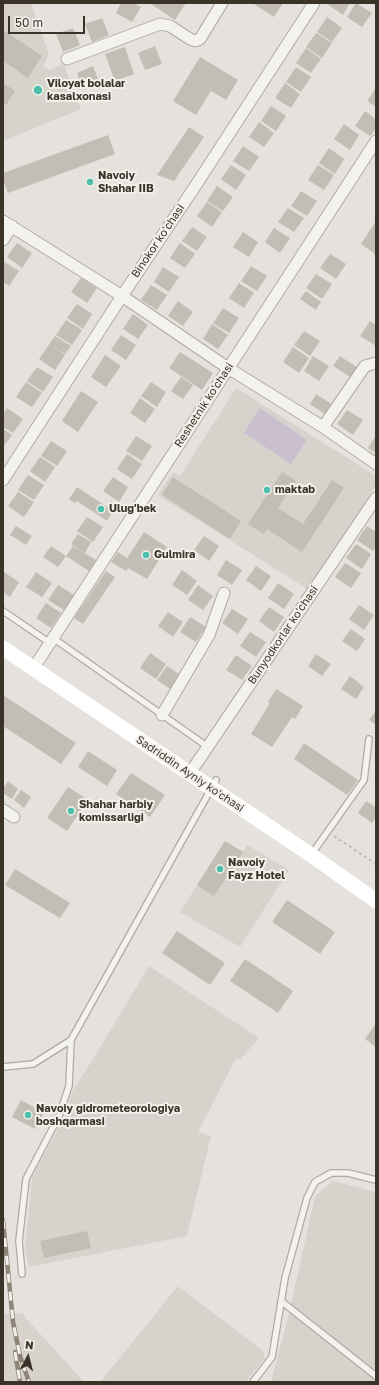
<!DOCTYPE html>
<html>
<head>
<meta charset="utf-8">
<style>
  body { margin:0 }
  #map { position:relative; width:379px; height:1385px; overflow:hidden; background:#e5e2dd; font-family:"Golos Text",sans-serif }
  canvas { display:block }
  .frame { position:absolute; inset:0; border:4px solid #3b3328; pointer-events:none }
  .north { position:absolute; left:8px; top:1337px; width:40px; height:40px; -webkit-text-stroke:3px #f3f0ec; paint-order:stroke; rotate:7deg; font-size:11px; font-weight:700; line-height:16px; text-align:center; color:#3b3328 }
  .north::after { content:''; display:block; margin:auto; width:14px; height:18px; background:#3b3328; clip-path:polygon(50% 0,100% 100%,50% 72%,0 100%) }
  .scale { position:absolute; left:8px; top:16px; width:77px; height:18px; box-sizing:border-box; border:2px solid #3b3328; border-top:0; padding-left:5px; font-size:12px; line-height:14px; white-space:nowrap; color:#3b3328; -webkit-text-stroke:3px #f3f0ec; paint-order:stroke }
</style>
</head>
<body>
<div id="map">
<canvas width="379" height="1385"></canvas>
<div class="frame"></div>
<div class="north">N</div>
<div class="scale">50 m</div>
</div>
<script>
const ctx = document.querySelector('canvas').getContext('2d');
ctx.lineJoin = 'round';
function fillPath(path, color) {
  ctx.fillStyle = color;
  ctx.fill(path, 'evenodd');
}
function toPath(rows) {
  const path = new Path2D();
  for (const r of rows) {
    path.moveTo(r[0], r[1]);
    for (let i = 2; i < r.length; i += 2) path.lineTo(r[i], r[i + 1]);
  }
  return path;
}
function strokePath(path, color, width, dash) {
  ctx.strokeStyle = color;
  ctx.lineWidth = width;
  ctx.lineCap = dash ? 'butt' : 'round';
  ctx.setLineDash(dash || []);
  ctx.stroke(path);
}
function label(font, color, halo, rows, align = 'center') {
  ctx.font = font + ' "Golos Text",sans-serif';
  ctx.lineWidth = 4;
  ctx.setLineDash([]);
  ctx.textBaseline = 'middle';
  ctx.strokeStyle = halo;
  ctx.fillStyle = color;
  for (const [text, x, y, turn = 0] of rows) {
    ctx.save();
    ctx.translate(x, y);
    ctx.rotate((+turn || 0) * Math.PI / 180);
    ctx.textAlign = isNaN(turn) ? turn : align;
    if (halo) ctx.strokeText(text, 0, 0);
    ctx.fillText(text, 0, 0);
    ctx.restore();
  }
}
fillPath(toPath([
  [3,3,31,3,49,54,43,66,49,70,64,64,81,109,3,141],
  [236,388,376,476,376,485,309,590,158,495,173,472,180,476],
  [225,841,243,852,247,845,289,870,240,947,180,912],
  [149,966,259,1038,240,1060,236,1058,198,1132,211,1136,187,1236,29,1267,25,1248,32,1177,66,1115,72,1092,93,1059],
  [333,1181,376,1192,376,1382,271,1382,289,1314,315,1196],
  [178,1286,263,1351,265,1358,246,1382,100,1382],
  [23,1313,24,1316,84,1382,3,1382,3,1314]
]), '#d7d2cb');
fillPath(toPath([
  [260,408,307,440,291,464,244,433]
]), '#cabfcf');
fillPath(toPath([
  [121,3,134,3,141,7,132,22,116,13],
  [152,3,186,3,175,20,151,4],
  [255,3,283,3,274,17,254,4],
  [328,3,350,3,343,15,327,4],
  [356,3,372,13,362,27,347,17],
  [327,17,342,28,332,42,317,32],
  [102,18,109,35,92,42,85,24],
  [73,28,80,45,63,52,56,34],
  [3,30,42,56,28,78,3,61],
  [316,33,332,43,322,58,306,47],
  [155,46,162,64,145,70,138,53],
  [125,47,134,74,115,81,105,54],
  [306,48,321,59,311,73,296,63],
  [200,57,238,80,226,100,211,91,196,115,173,101],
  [93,66,100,84,83,90,77,73],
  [296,67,311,77,301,92,286,82],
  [3,83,15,91,6,105,3,102],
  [285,83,300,94,291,108,275,98],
  [376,88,376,107,367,101],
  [271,106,286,116,276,131,261,121],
  [365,111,376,119,376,128,370,136,355,126],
  [259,122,274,133,264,147,249,137],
  [344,124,359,135,350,150,334,139],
  [189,127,204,137,174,181,157,175],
  [108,135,115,154,8,193,3,179,3,173],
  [243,146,259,157,249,171,233,161],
  [329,148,344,159,335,174,319,163],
  [231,165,246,175,236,190,221,179],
  [318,165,334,175,324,190,308,180],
  [217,186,233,197,223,211,207,201],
  [301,191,317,201,307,216,291,206],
  [207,202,222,212,212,227,197,216],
  [288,208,304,218,294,232,278,222],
  [376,221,376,253,375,254,361,244],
  [192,227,207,237,197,251,182,241],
  [274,228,290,238,280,253,265,242],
  [243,232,258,242,249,257,233,247],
  [17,243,32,253,22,268,7,257],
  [180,243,195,254,185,268,170,258],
  [330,254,346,264,336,279,320,268],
  [3,261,19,271,9,286,3,282],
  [251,266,267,276,257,291,241,281],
  [163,267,179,277,169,292,154,282],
  [316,274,332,284,322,299,306,288],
  [81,278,97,288,87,303,71,292],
  [239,283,254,293,244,308,229,298],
  [151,285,167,295,157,310,141,300],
  [306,291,321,302,316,310,300,299],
  [178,301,193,312,183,326,168,316],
  [77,304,92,314,83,329,67,318],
  [223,308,239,318,229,333,213,323],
  [133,314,148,325,138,339,123,329],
  [66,320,82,330,72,345,56,335],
  [370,321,376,325,376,346,360,336],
  [212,324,228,335,218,349,203,339],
  [304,331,320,341,310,356,294,345],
  [121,335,136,345,126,360,111,350],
  [55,336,71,346,65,354,52,346,65,355,55,370,39,359],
  [293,347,309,358,299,373,283,362],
  [180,352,213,373,202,390,169,368],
  [105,355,121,366,106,387,91,377],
  [313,356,329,366,319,381,304,371],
  [340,356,358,368,352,378,333,366],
  [37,367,53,377,43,392,27,381],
  [181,377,193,385,183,399,171,391],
  [26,382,42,393,32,407,16,397],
  [151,382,166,392,157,407,141,396],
  [81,391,98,402,78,432,62,421],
  [316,394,333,405,326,415,310,404],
  [140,398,155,409,145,423,130,413],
  [7,408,23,419,13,433,3,427,3,415],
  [347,410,363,420,353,435,337,424],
  [3,429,12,435,3,447],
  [376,435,376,453,368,448],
  [136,436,152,446,142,461,126,451],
  [51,441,67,451,57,466,41,456],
  [127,454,142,464,132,479,117,469],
  [40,457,55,467,45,482,30,471],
  [282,472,296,481,278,508,303,524,332,480,344,488,302,552,267,529,264,534,248,524],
  [28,475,44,485,34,500,18,490],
  [113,477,128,487,119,502,103,491],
  [173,477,241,521,230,539,162,495],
  [77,487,107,507,111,501,117,505,107,521,77,501,75,503,69,499],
  [18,492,34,502,24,517,8,506],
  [87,517,103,527,93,542,77,531],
  [16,526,32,536,26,545,10,535],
  [367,526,376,532,376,546,373,551,357,540],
  [144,532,167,547,147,579,128,568,126,571,111,562,118,552,127,558],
  [78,534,91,542,85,553,71,544],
  [204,536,219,546,209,561,194,550],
  [356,544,371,554,362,569,346,558],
  [51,546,66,556,58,567,43,557],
  [73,546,96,560,89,571,66,556],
  [226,560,242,570,232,585,217,575],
  [345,563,361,573,351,588,335,577],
  [256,566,271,576,261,591,246,580],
  [182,570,197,581,187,595,172,585],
  [106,571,115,577,83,624,74,618],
  [4,572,19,582,10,597,3,592],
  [36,572,52,583,42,597,26,587],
  [278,583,294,594,284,609,268,598],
  [58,585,74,595,64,610,48,600],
  [198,585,213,596,203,610,188,600],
  [46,603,61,613,51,628,36,618],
  [359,605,374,615,364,630,349,619],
  [269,607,284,617,274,632,259,621],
  [232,609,248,619,238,634,222,623],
  [168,612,183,622,173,637,158,626],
  [190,617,206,627,196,642,180,632],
  [351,629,365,639,357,651,342,641],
  [250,632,266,642,256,657,240,646],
  [150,653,166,664,156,679,140,668],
  [316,654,331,664,322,676,308,666],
  [236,655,252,666,242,680,226,670],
  [167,666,182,676,173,691,157,680],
  [350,676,364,687,356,699,341,689],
  [276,689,303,706,295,719,292,717,272,747,251,734,270,703,268,702],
  [3,695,76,743,61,764,3,726],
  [376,711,376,725,369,720],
  [304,743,358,780,347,795,294,759],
  [88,751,117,770,107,786,78,767],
  [131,773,165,795,150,817,116,794],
  [8,781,18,789,12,799,3,793,3,789],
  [68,787,88,800,67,831,47,818],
  [21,790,31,797,24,808,14,800],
  [366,801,376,807,376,817,372,823,358,813],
  [225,841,243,852,214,896,197,885],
  [15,869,70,903,60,918,5,885],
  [287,900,335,932,320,954,272,922],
  [177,931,225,963,210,985,162,953],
  [245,959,293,991,278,1013,230,981],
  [376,1023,376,1047,365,1039],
  [21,1100,44,1113,35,1129,12,1117],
  [87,1231,91,1248,44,1258,40,1241]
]), '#c2bdb5');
const lane = toPath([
  [3,611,50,643],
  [53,638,208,747],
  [311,855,364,780,369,739],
  [3,1067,33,1064,71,1040,216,780],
  [22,1274,19,1241,26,1179,59,1116,69,1086,71,1040],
  [281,1301,376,1376],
  [253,1382,272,1357,285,1278,307,1198,315,1182,331,1173,348,1173,376,1180]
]);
const street = toPath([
  [67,59,160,24,170,26,190,39,195,41,200,39,222,3],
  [3,221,122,296,228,368,323,427,376,464],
  [3,240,12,226],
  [323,427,365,366,376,363],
  [3,480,122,296,196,185,314,3],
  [33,669,376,141],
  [162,715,209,635,224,593],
  [190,773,376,498],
  [3,810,14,817]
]);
strokePath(lane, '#afaaa3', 8);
strokePath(street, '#afaaa3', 13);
strokePath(toPath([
  [334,836,376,864]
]), '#c0bdb7', 2, [3, 3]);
strokePath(lane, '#f4f2ef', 5.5);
strokePath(street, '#f4f2ef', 11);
strokePath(toPath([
  [3,648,311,855,376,901]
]), '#fff', 15);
const rail = toPath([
  [3,1220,13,1322,20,1356,29,1382],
  [15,1352,20,1382]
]);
strokePath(rail, '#8e8578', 4.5);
strokePath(rail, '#f3f0ec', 3, [9]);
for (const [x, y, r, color] of [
  [38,90,5,"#4bc1ad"],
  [90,182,4,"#4bc1ad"],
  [267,490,4,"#4bc1ad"],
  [101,509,4,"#4bc1ad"],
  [146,555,4,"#4bc1ad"],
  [71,811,4,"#4bc1ad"],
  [220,869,4,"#4bc1ad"],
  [28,1115,4,"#4bc1ad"]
]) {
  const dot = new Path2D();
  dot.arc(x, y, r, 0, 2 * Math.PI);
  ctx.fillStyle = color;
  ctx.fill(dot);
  strokePath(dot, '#f3f0ec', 1.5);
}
label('bold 11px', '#3b3328', '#f3f0ec', [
  ["Viloyat bolalar",47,84],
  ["kasalxonasi",47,97],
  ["Navoiy",98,176],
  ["Shahar IIB",98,189],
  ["maktab",275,490],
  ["Ulug'bek",109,509],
  ["Gulmira",154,555],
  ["Shahar harbiy",79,805],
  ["komissarligi",79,818],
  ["Navoiy",228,863],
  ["Fayz Hotel",228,876],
  ["Navoiy gidrometeorologiya",36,1109],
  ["boshqarmasi",36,1122]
], 'left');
label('11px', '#3b3328', '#f3f0ec', [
  ["Binokor ko'chasi",158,241,-56],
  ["Reshetnik ko'chasi",204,405,-57],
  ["Bunyodkorlar ko'chasi",283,635,-56],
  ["Sadriddin Ayniy ko'chasi",190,774,34]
]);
</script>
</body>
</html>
